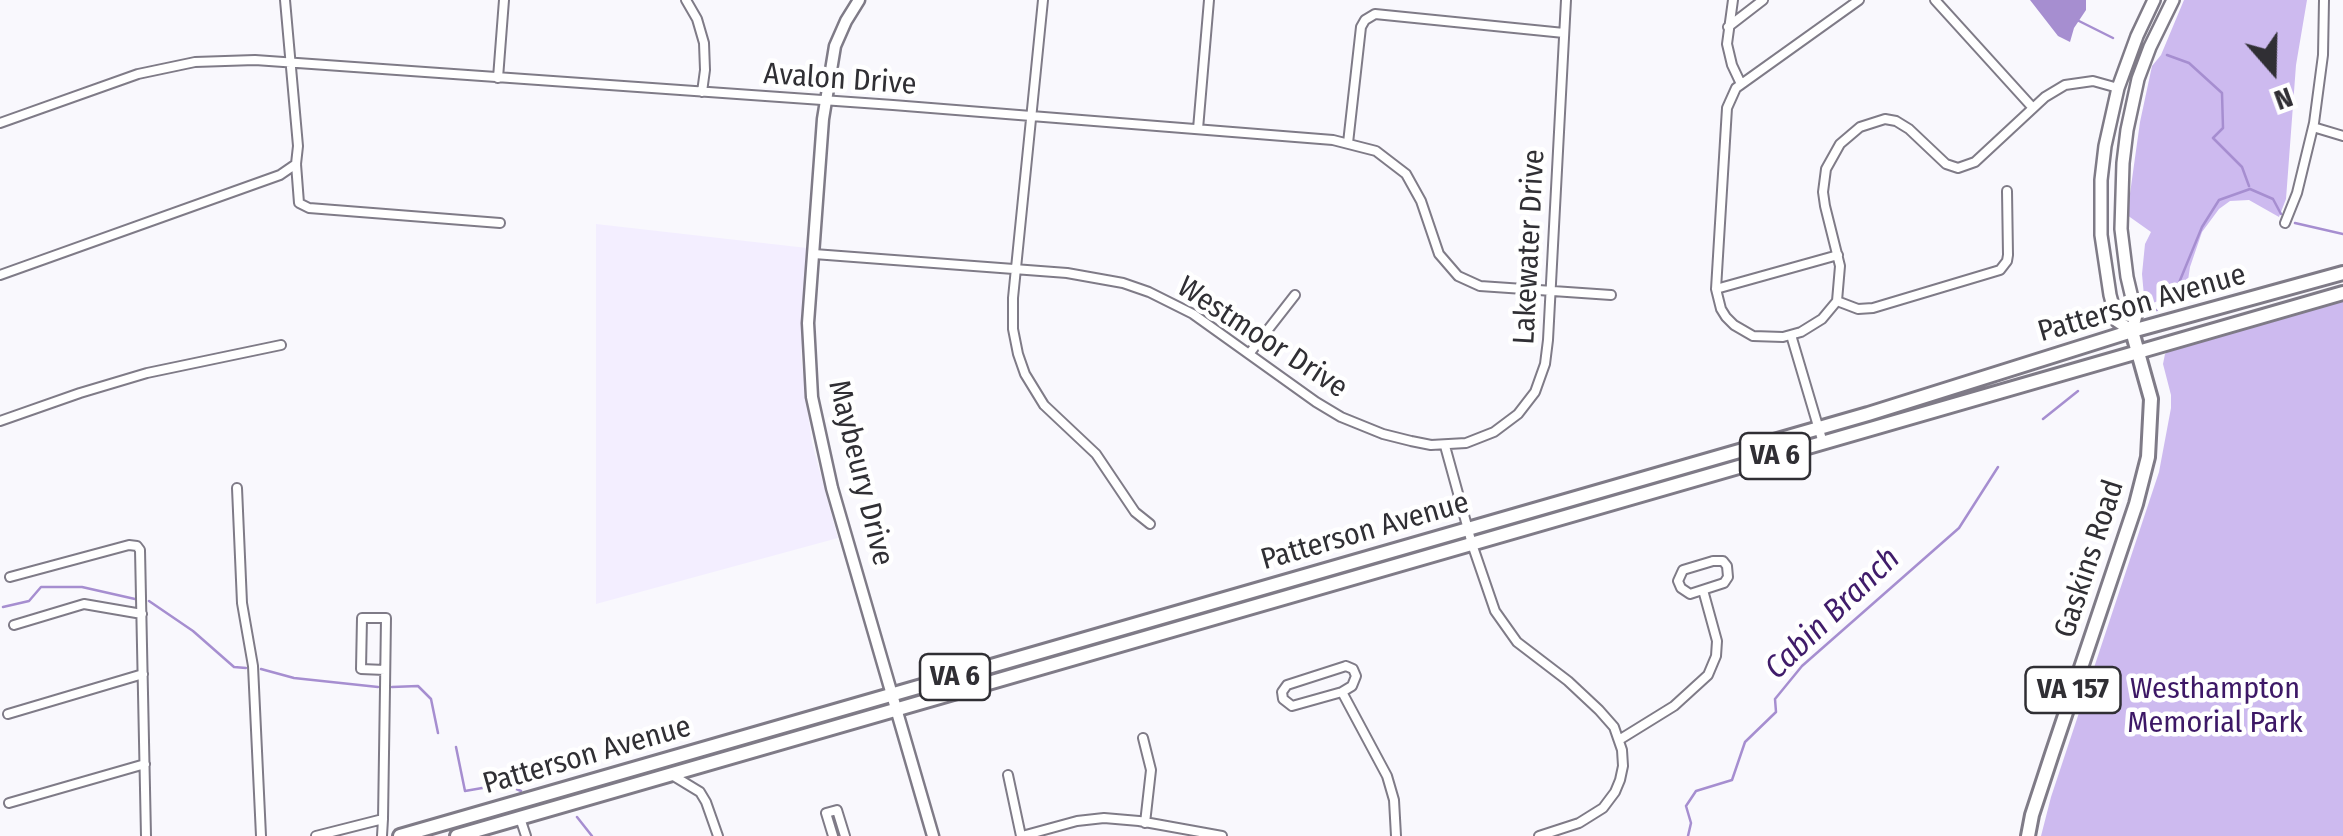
<!DOCTYPE html>
<html>
<head>
<meta charset="utf-8">
<style>
  body { margin:0 }
  #map { position:relative; width:2343px; height:836px; overflow:hidden; background:#f9f8fd; font-family:"Fira Sans Condensed",sans-serif }
  canvas { display:block }
  .north { position:absolute; left:2223px; top:20px; width:100px; height:100px; -webkit-text-stroke:8px #fff; paint-order:stroke; rotate:160deg; font-size:28px; font-weight:700; line-height:40px; text-align:center; color:#302f34 }
  .north::after { content:''; display:block; margin:auto; width:35px; height:45px; background:#302f34; clip-path:polygon(50% 0,100% 100%,50% 72%,0 100%) }
</style>
</head>
<body>
<div id="map">
<canvas width="2343" height="836"></canvas>
<div class="north">N</div>
</div>
<script>
const ctx = document.querySelector('canvas').getContext('2d');
ctx.lineJoin = 'round';
function fillPath(path, color) {
  ctx.fillStyle = color;
  ctx.fill(path, 'evenodd');
}
function toPath(rows) {
  const path = new Path2D();
  for (const r of rows) {
    path.moveTo(r[0], r[1]);
    for (let i = 2; i < r.length; i += 2) path.lineTo(r[i], r[i + 1]);
  }
  return path;
}
function strokePath(path, color, width, dash) {
  ctx.strokeStyle = color;
  ctx.lineWidth = width;
  ctx.lineCap = dash ? 'butt' : 'round';
  ctx.setLineDash(dash || []);
  ctx.stroke(path);
}
function label(font, color, halo, rows, align = 'center') {
  ctx.font = font + ' "Fira Sans Condensed",sans-serif';
  ctx.lineWidth = 9;
  ctx.setLineDash([]);
  ctx.textBaseline = 'middle';
  ctx.strokeStyle = halo;
  ctx.fillStyle = color;
  for (const [text, x, y, turn = 0] of rows) {
    ctx.save();
    ctx.translate(x, y);
    ctx.rotate((+turn || 0) * Math.PI / 180);
    ctx.textAlign = isNaN(turn) ? turn : align;
    if (halo) ctx.strokeText(text, 0, 0);
    ctx.fillText(text, 0, 0);
    ctx.restore();
  }
}
fillPath(toPath([
  [596,224,807,248,801,357,812,443,838,538,596,604]
]), '#f3eeff');
fillPath(toPath([
  [2184,0,2307,0,2296,65,2286,199,2279,217,2249,200,2230,201,2219,209,2202,232,2190,267,2187,287,2183,291,2153,303,2146,301,2144,296,2142,274,2145,244,2151,232,2127,215,2140,122,2152,66,2161,55],
  [2343,298,2343,836,2041,836,2051,797,2159,472,2171,408,2171,395,2163,364,2165,354,2173,347]
]), '#cdbaef');
fillPath(toPath([
  [2030,0,2086,0,2086,10,2074,28,2070,42,2058,36]
]), '#a68ed0');
strokePath(toPath([
  [2077,20,2113,38],
  [2167,55,2189,63,2222,93,2223,128,2213,138,2242,167,2249,186],
  [2295,223,2343,234],
  [2157,310,2176,290,2202,227,2219,200,2250,189,2273,199,2281,214],
  [2043,419,2078,391],
  [149,601,193,631,234,667,246,668],
  [3,607,29,601,41,587,82,587,135,599],
  [261,669,294,678,378,687],
  [392,687,418,686,431,699,438,733],
  [456,747,465,791,505,784,521,791],
  [577,817,592,836],
  [1688,836,1691,823,1686,806,1696,791,1732,780,1745,742,1776,712,1775,699,1802,666,1959,528,1998,467]
]), '#a68ed0', 2.5);
const minor = toPath([
  [285,0,298,146,296,164,299,203,309,208,500,223],
  [686,0,697,19,704,43,705,70,702,92],
  [1043,0,1013,298,1013,329,1018,354,1025,374,1044,405,1096,454,1135,512,1150,524],
  [1733,0,1727,44,1732,65,1741,84],
  [1859,0,1736,88,1727,108,1716,289,1721,309,1726,317,1734,325,1753,336,1783,337,1801,332,1822,319,1837,301,1840,266,1825,206,1823,192,1826,169,1840,144,1860,127,1885,119,1896,121,1909,129,1946,164,1958,168,1975,162,2045,97,2065,85,2093,81,2118,88],
  [1935,0,2033,108],
  [1728,27,1763,0],
  [498,78,504,0],
  [0,123,138,74,195,62,255,60,893,105,1333,140,1376,151,1406,174,1421,201,1439,254,1458,276,1480,286,1611,295],
  [2313,127,2343,136],
  [1198,129,1209,0],
  [1348,143,1361,27,1365,20,1375,14,1564,33],
  [2285,223,2297,193,2314,123,2323,55,2324,0],
  [814,254,1067,273,1123,283,1149,292,1193,314,1316,402,1341,417,1383,434,1411,441,1431,445,1466,443,1494,432,1518,414,1535,392,1545,364,1548,340,1566,0],
  [0,275,280,175,296,164],
  [1716,289,1838,255],
  [1837,301,1858,309,1873,308,2000,270,2007,261,2008,255,2007,191],
  [1791,335,1823,443],
  [1249,354,1295,295],
  [0,421,80,393,147,373,281,345],
  [1445,446,1472,544,1495,611,1517,642,1568,681,1599,710,1614,727,1622,750,1623,766,1620,780,1615,792,1603,808,1579,823,1539,836],
  [237,488,242,603,253,666,261,836],
  [1713,561,1723,561,1727,566,1728,577,1724,583,1690,594,1681,588,1678,581,1683,570,1713,561],
  [10,577,129,545,137,546,140,550,146,836],
  [14,625,84,604,142,614],
  [1346,666,1353,669,1356,676,1352,686,1342,692,1292,706,1283,699,1282,692,1287,685,1346,666],
  [1342,692,1387,776,1394,800,1396,836],
  [8,714,143,674],
  [1143,738,1151,770,1145,823],
  [1619,740,1674,706,1708,675,1716,656,1717,641,1703,590],
  [672,775,700,792,706,802,718,836],
  [1008,775,1021,836],
  [9,803,145,764],
  [520,818,526,836],
  [316,836,383,819],
  [382,836,383,819,385,688,386,618,362,618,361,669,385,670],
  [833,836,826,813,837,810,845,836],
  [1022,836,1077,821,1104,818,1139,821,1222,836]
]);
const tertiary = toPath([
  [859,0,846,21,835,46,823,119,808,323,812,397,832,488,933,836]
]);
const secondary = toPath([
  [2154,0,2137,36,2118,88,2105,146,2101,180,2101,235,2110,295,2117,321,2132,331,2136,315,2127,277,2121,229,2123,163,2127,130,2138,79,2150,47,2173,0]
]);
const primary = toPath([
  [400,836,1868,414,2132,331,2343,273],
  [457,836,2343,293],
  [2028,836,2032,815,2052,754,2136,504,2148,457,2151,399,2132,331]
]);
strokePath(minor, '#7f7b87', 12);
strokePath(tertiary, '#7f7b87', 15);
strokePath(secondary, '#7f7b87', 16);
strokePath(primary, '#7f7b87', 18);
strokePath(minor, '#fff', 8);
strokePath(tertiary, '#fff', 10);
strokePath(secondary, '#fff', 11);
strokePath(primary, '#fff', 12);
for (const [x, y, w] of [
  [1775,456,70],
  [955,677,70],
  [2073,690,95]
]) {
  const box = new Path2D();
  box.roundRect(x - w / 2, y - 23, w, 46, 8);
  ctx.fillStyle = '#fff';
  ctx.fill(box);
  strokePath(box, '#302f34', 2.5);
}
label('bold 28px', '#302f34', null, [
  ["VA 6",1775,456],
  ["VA 6",955,677],
  ["VA 157",2073,690]
]);
label('30px', '#302f34', '#fff', [
  ["Avalon Drive",840,80,4],
  ["Lakewater Drive",1530,247,-87],
  ["Patterson Avenue",2142,304,-16],
  ["Westmoor Drive",1262,338,33],
  ["Maybeury Drive",860,473,76],
  ["Patterson Avenue",1365,532,-16],
  ["Gaskins Road",2090,559,-72],
  ["Patterson Avenue",587,756,-16]
]);
label('30px', '#3d1866', '#fff', [
  ["Westhampton",2215,690],
  ["Memorial Park",2215,724]
]);
label('italic 32px', '#401c6a', '#fff', [
  ["Cabin Branch",1833,614,-44]
]);
</script>
</body>
</html>
